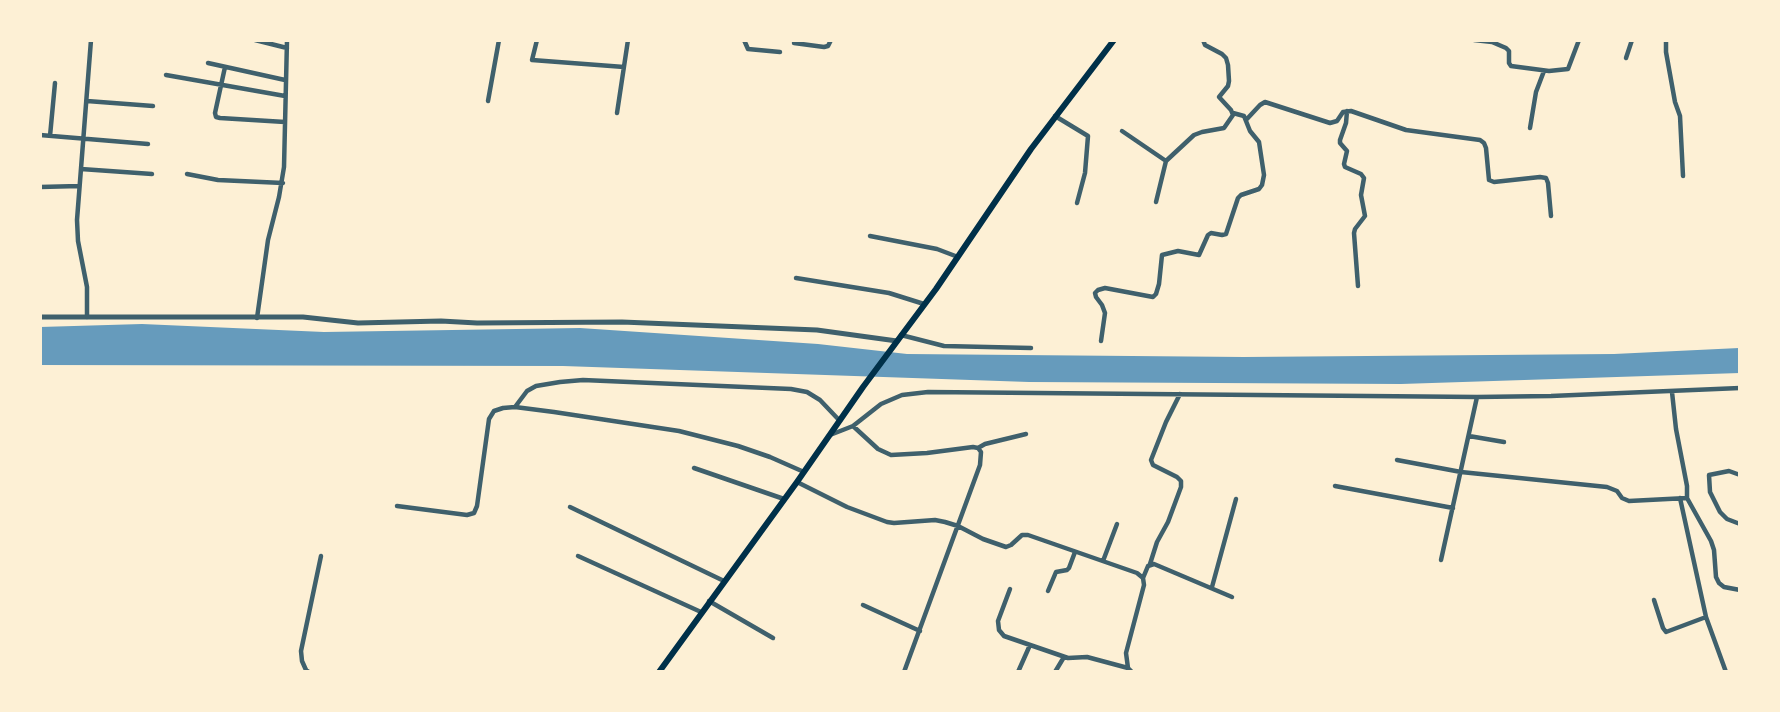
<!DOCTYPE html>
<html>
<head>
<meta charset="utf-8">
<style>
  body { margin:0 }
  #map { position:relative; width:1780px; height:712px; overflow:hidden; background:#fdf0d5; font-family:"Open Sans",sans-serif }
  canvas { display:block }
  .frame { position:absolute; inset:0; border:42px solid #fdf0d5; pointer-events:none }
</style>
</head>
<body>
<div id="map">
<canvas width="1780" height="712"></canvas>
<div class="frame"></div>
</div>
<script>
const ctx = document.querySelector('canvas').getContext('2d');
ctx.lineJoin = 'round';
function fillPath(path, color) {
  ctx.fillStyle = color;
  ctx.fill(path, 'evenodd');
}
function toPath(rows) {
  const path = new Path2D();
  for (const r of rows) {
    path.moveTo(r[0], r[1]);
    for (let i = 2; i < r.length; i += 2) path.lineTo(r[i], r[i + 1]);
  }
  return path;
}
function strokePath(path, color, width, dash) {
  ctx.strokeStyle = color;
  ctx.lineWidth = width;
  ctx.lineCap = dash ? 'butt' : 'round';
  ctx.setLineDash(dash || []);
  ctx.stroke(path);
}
fillPath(toPath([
  [142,324,324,332,580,328,818,344,907,354,1244,357,1614,354,1739,348,1740,373,1401,384,1029,382,563,366,41,365,40,327]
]), '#669bbc');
strokePath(toPath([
  [255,40,287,48],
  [537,40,532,60,624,67],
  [744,40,748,49,780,52],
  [1474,40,1492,42,1506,48,1509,51,1509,63,1511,66,1549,71,1568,69,1579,40],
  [1666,40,1666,52,1675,102,1680,116,1683,176],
  [794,43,824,47,828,46,831,40],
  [1626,58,1632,40],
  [208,63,285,80],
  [225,67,215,113,216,117,220,118,285,122],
  [166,75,285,96],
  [87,101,153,106],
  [488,101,499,40],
  [1347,111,1346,123,1340,140,1340,143,1347,151,1344,164,1345,167,1361,174,1364,178,1361,195,1365,216,1355,229,1354,233,1358,286],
  [617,113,628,40],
  [1055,116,1088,136,1085,173,1077,203],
  [1246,120,1260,105,1265,102,1330,123,1337,121,1343,112,1351,111,1406,130,1480,140,1484,143,1486,148,1489,180,1494,182,1540,177,1546,178,1548,183,1551,216],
  [1530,128,1536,92,1544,71],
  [1122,131,1166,161],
  [40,135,148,144],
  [50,136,55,83],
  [81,169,152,174],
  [187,174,218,180,283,183],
  [40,187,79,186],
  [1156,202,1166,161,1194,135,1202,132,1224,128,1233,115,1231,110,1219,97,1228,86,1229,81,1228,65,1226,58,1222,54,1205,45,1203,40],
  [870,236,937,249,958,257],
  [796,278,889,293,924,304],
  [87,317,87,287,78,241,77,220,91,40],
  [257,318,268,240,279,197,284,167,287,40],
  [901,335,944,346,1031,348],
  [1101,341,1105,313,1102,305,1096,297,1095,293,1098,290,1105,288,1153,297,1156,294,1159,284,1162,255,1178,251,1199,255,1208,235,1211,233,1222,235,1226,234,1238,198,1241,195,1259,189,1262,185,1264,175,1259,142,1250,131,1244,116,1233,113],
  [1672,392,1676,429,1687,486,1687,498],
  [515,407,527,391,536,386,560,382,583,380,791,389,807,392,820,400,839,420],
  [853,426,878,449,891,455,927,453,973,447,978,448,981,452,980,465,904,672],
  [830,435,853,426,881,404,902,395,928,392,1477,397,1551,396,1740,388],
  [1469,436,1504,442],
  [978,448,985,444,1026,434],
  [1397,460,1461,472,1607,487,1617,491,1622,498,1629,501,1687,498,1711,541,1714,550,1716,577,1719,583,1724,587,1740,590],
  [694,468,784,499],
  [1740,475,1729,471,1709,475,1710,492,1720,512,1727,519,1740,524],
  [797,482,847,507,887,522,894,523,935,520,945,522,958,526,983,539,1006,547,1011,545,1022,535,1028,535,1137,573,1143,578,1144,585,1126,653,1128,668,1132,672],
  [1335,486,1453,508],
  [1680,498,1706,617,1726,672],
  [397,506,467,515,474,513,477,506,489,419,494,411,503,408,515,407,554,412,679,431,738,446,770,457,804,472],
  [570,507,724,581],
  [578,556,701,612],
  [1441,560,1477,397],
  [1103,561,1117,524],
  [1150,564,1157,542,1168,522,1181,487,1181,481,1177,477,1153,465,1151,460,1166,422,1180,394],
  [1143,578,1148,566,1154,564,1232,597],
  [1212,587,1236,499],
  [1010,589,998,621,999,630,1004,636,1068,658,1087,657,1128,668],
  [1048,591,1056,572,1067,570,1069,568,1075,552],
  [1654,600,1663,628,1666,632,1706,617],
  [709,601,773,638],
  [863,605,920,631],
  [309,672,306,670,302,661,301,651,321,556],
  [1018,672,1030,645],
  [1055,672,1064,657]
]), '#3f606c', 4.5);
strokePath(toPath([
  [40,317,303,317,358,323,441,321,477,323,622,322,817,330,897,341]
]), '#3f606c', 5);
strokePath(toPath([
  [659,672,797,482,863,387,936,289,1031,149,1114,40]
]), '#003049', 6);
</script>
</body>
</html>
